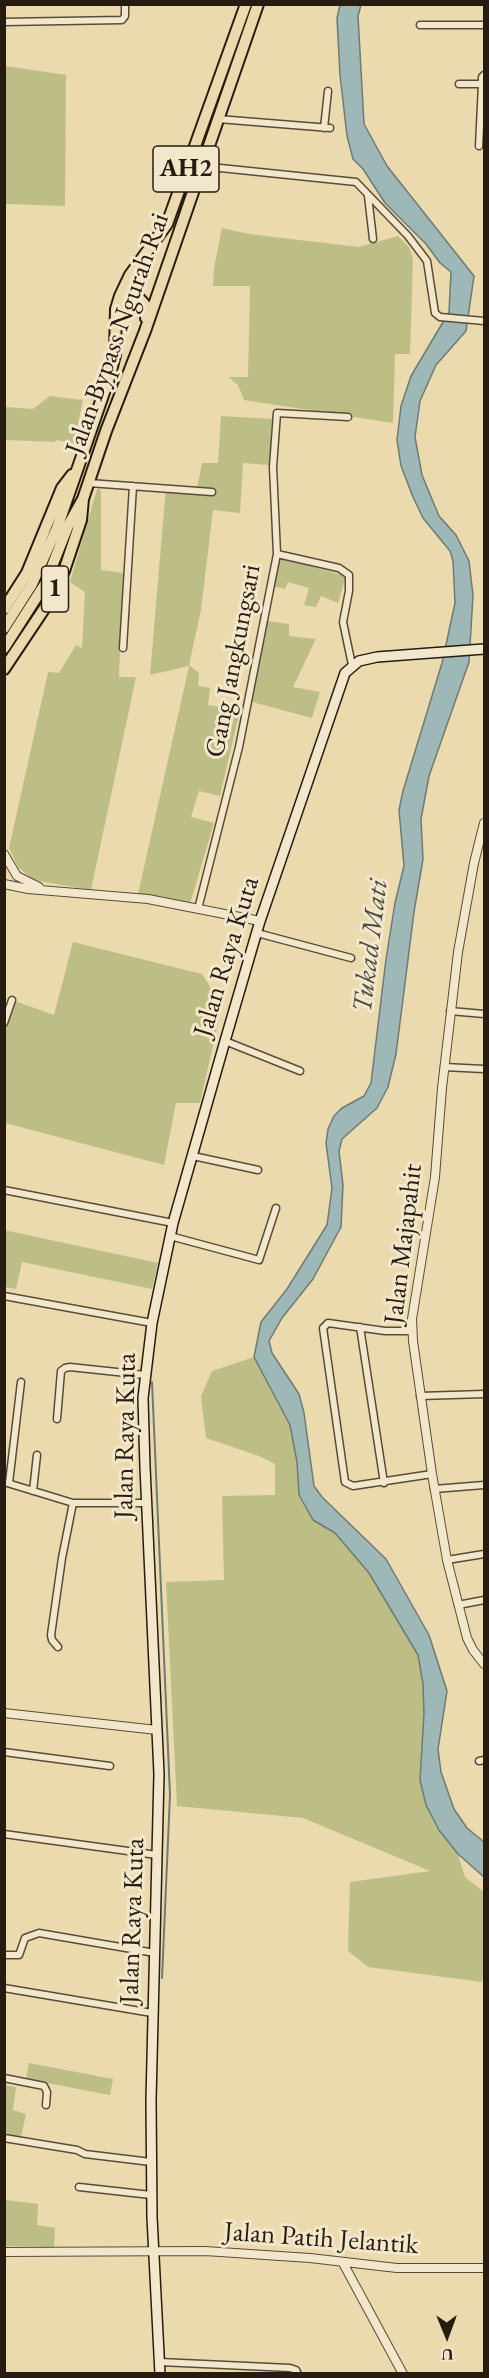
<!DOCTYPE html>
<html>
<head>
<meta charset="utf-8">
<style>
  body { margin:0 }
  #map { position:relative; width:489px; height:2378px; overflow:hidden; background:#ebdaae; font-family:"EB Garamond",serif }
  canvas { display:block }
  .frame { position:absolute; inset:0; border:6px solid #271c10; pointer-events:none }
  .north { position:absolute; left:417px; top:2306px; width:60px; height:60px; -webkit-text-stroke:4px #f2e7ca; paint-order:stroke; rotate:179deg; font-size:16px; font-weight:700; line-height:24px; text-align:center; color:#271c10 }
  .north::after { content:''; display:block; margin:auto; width:21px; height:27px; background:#271c10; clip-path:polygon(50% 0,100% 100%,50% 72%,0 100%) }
</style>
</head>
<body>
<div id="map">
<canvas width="489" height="2378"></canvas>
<div class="frame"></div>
<div class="north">U</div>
</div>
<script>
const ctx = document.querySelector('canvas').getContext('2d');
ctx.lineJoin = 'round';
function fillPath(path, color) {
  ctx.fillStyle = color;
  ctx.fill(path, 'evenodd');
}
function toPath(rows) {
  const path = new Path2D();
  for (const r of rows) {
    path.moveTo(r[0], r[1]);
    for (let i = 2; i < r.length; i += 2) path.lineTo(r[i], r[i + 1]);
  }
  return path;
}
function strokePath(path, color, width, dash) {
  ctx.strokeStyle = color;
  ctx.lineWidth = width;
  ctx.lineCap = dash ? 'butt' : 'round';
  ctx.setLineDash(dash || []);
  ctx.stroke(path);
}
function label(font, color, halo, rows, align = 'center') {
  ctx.font = font + ' "EB Garamond",serif';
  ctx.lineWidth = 6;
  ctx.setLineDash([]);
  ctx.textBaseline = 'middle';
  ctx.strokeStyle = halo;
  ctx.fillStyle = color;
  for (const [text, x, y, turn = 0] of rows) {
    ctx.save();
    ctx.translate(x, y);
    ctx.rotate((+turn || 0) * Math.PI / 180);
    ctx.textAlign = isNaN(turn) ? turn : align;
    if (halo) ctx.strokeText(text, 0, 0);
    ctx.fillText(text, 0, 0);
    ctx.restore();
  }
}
fillPath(toPath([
  [5,66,66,75,65,206,5,204],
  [222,228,249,234,359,247,398,236,409,247,413,259,410,354,395,354,393,423,244,400,238,385,228,377,248,377,250,286,213,286,214,268],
  [50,396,83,400,74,443,56,440,55,442,5,440,5,397,6,407,33,409],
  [221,416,273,419,270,465,243,463,240,513,213,510,201,610,189,665,199,673,198,686,210,688,208,705,240,710,220,796,199,791,191,817,214,823,190,904,138,894,189,666,150,675,166,487,197,489,202,463,218,463],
  [97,489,100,489,101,493,101,570,123,573,119,677,136,677,91,890,33,880,18,867,9,848,48,672,59,673,76,645,82,648,85,592,70,582],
  [279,557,346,576,338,603,321,596,316,607,304,605,309,588,288,582,285,589,272,586],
  [268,621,289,624,289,636,316,639,293,687,320,692,312,718,252,702],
  [73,942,202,974,222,1006,200,1103,176,1103,164,1165,5,1123,5,1028,12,1000,54,1015],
  [4,1230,158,1263,152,1289,22,1262,16,1289,5,1287],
  [254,1357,290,1425,297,1462,299,1496,313,1520,335,1533,369,1573,418,1655,423,1684,424,1714,420,1780,426,1805,439,1830,458,1854,465,1877,484,1892,484,1970,482,1982,368,1967,348,1951,350,1882,430,1871,303,1818,177,1806,166,1582,224,1580,222,1496,275,1495,275,1464,259,1456,206,1438,201,1396,212,1371],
  [29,2063,113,2079,110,2095,26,2079],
  [4,2085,16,2087,13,2110,26,2114,21,2137,5,2134],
  [5,2200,38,2204,37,2225,55,2228,54,2247,5,2246]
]), '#bdbe86');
const water = toPath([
  [340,5,361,5,358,16,364,124,387,166,474,276,466,331,436,365,420,401,415,437,422,475,439,516,456,535,469,561,473,595,469,662,429,776,421,819,423,859,414,912,396,1054,388,1087,377,1108,342,1139,339,1151,343,1185,341,1227,313,1279,282,1318,269,1341,272,1353,299,1394,304,1413,314,1486,322,1497,386,1559,429,1635,447,1691,438,1749,441,1772,454,1809,467,1828,484,1842,484,1877,458,1854,439,1830,426,1805,420,1780,424,1714,423,1684,418,1655,369,1573,335,1533,313,1520,299,1495,297,1462,290,1425,254,1357,261,1322,287,1289,327,1225,332,1188,326,1143,328,1129,334,1116,342,1108,364,1096,371,1083,386,959,395,903,404,866,399,810,403,791,442,663,455,603,453,561,450,551,423,518,413,497,401,466,397,440,401,406,411,376,449,312,451,272,440,263,426,244,385,203,363,169,353,159,347,136,340,75,337,18,340,5]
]);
fillPath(water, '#9db8b6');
strokePath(water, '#6e7a74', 1.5);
strokePath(toPath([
  [152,1382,170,1795,162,1978]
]), '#6e7a74', 2);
const minor = toPath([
  [4,22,122,20,125,16,125,4],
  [420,25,484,25],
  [459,84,482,84,482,77,484,75],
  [218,119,330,128],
  [324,128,328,91],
  [479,146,482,84],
  [201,166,356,182,408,236,427,261,435,313,440,317,484,321],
  [368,196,373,239],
  [89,483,212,492],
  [277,554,339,568,349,575,349,591,343,622,352,665],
  [123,648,133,486],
  [198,909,239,747,277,554,273,467,277,413,348,417],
  [257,933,351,958],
  [450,1011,484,1014],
  [4,1023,12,1000],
  [225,1041,300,1071],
  [444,1067,484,1069],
  [193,1156,258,1170],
  [4,1190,173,1223],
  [170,1236,259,1260,276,1208],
  [4,1296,152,1323],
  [360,1327,384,1483],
  [412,1331,385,1331,328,1323,323,1328,345,1482,353,1486,432,1474],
  [420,1396,484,1394],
  [57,1419,61,1371,65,1368,70,1367,145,1375],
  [4,1482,73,1503,146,1503],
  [9,1483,21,1382],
  [434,1489,484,1485],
  [33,1491,37,1455],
  [447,1560,484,1554],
  [458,1605,484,1600],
  [58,1647,52,1640,51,1635,62,1558,73,1503],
  [4,1752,110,1766],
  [479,1761,484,1760],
  [4,1834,157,1855],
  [4,1955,19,1955,25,1938,39,1933,155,1953],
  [4,1988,152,2013],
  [4,2078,44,2086,47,2092,46,2105],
  [4,2138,77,2150,85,2154,151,2162],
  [79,2187,151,2195],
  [160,2362,290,2368,296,2370,298,2374]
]);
const tertiary = toPath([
  [484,823,474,863,458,952,442,1088,435,1177,412,1319,413,1341,432,1474,447,1560,467,1638,473,1650,484,1664],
  [4,854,17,876,39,887],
  [4,884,28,889,148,899,260,921],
  [4,1713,157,1730],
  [4,2252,205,2251,310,2258,397,2268,484,2268],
  [343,2263,403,2374]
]);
const secondary = toPath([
  [160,2374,152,2217,151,2100,159,1774,145,1467,143,1398,152,1323,173,1223,225,1041,260,921,345,673,359,661,377,657,484,649]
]);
const trunk = toPath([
  [121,312,127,300,132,297,139,298,146,306,146,318],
  [4,609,27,573,62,488,72,475],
  [4,628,32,584,57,528,109,378,115,355,116,309,120,296,130,275,167,224,246,4],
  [4,648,45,584,68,526,83,499],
  [4,669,46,606,64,571,81,520,83,499,106,431,145,331,258,4]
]);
strokePath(minor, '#584c38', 9);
strokePath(tertiary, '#584c38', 10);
strokePath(secondary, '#271c10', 12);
strokePath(trunk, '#271c10', 14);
strokePath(minor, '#f2e7ca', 6);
strokePath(tertiary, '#f2e7ca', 8);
strokePath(secondary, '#f2e7ca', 9);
strokePath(trunk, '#ebdaae', 10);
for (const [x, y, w] of [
  [186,169,66],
  [55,589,27]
]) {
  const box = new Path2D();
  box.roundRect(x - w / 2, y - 23, w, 46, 4.5);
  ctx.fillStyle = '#f2e7ca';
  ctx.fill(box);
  strokePath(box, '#271c10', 1.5);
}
label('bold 26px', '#271c10', null, [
  ["AH2",186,169],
  ["1",55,589]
]);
label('27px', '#271c10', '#f2e7ca', [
  ["Jalan Bypass Ngurah Rai",118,334,-70],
  ["Gang Jangkungsari",234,661,-79],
  ["Jalan Raya Kuta",227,957,-73],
  ["Jalan Majapahit",404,1244,-83],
  ["Jalan Raya Kuta",126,1436,-89],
  ["Jalan Raya Kuta",133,1921,-88],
  ["Jalan Patih Jelantik",321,2239,4]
]);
label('italic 28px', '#4a4b42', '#f2e7ca', [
  ["Tukad Mati",371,946,-83]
]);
</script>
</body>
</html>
